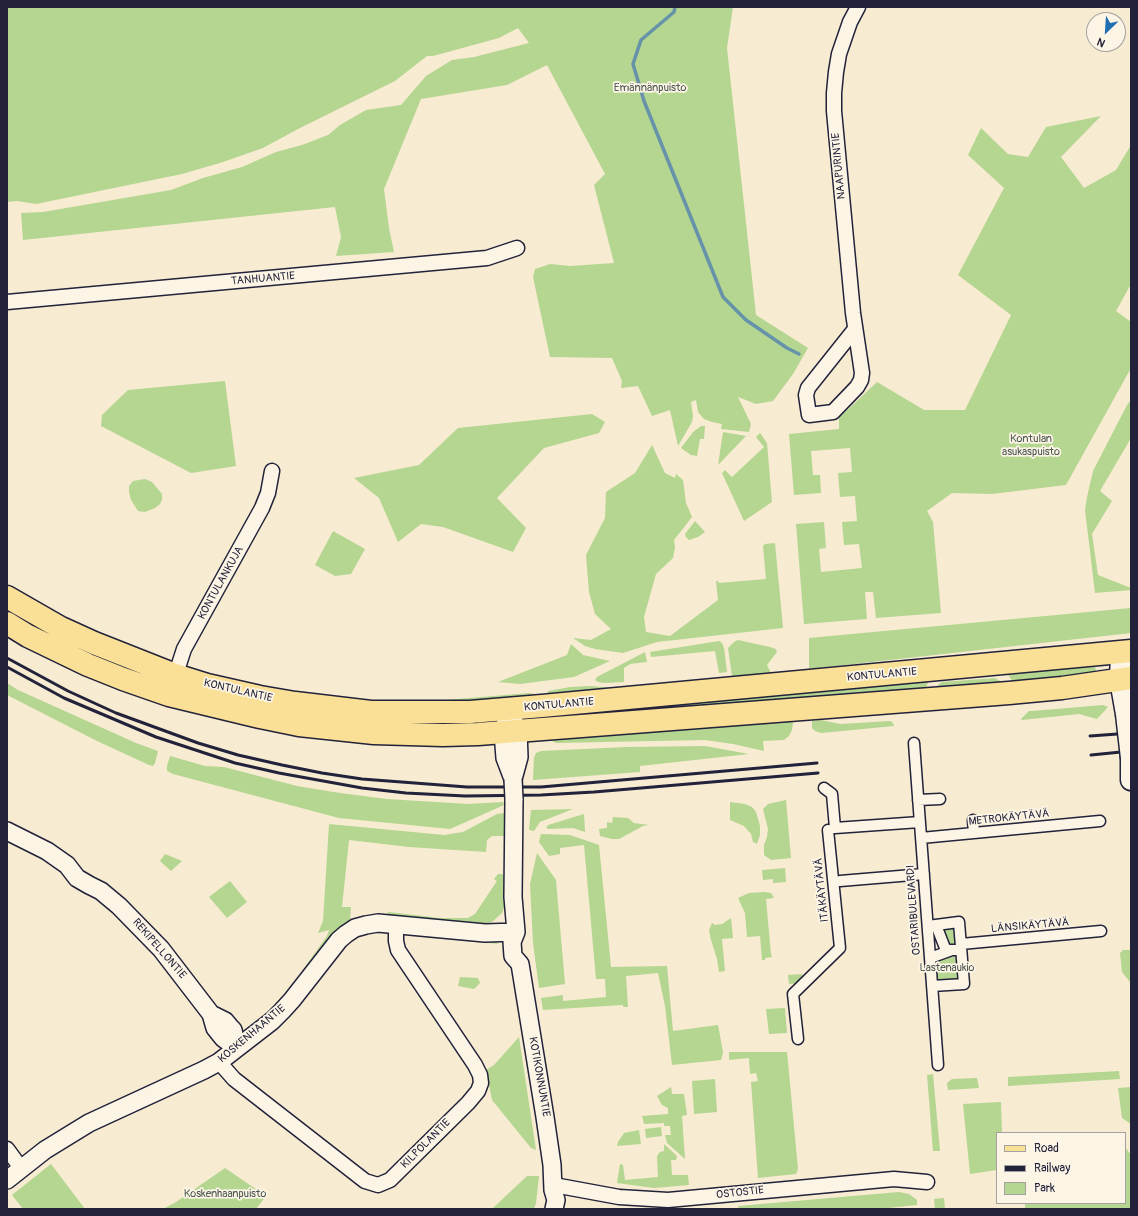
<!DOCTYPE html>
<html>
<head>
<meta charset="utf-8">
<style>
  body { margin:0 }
  #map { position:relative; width:1138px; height:1216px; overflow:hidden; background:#f7ebd1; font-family:Pangolin,sans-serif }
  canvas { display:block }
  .frame { position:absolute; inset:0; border:8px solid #22223b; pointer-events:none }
  .legend { position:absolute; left:996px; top:1132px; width:130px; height:72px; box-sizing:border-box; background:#fcf5e5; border:1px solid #a5a1a1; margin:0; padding:5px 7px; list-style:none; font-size:12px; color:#22223b }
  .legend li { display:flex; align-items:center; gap:8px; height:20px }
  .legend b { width:20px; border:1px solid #a5a1a1 }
  .north { position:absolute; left:1086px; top:12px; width:40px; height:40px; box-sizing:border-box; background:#fcf5e5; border:1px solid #a5a1a1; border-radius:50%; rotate:205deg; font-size:11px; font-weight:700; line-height:16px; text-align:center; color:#22223b }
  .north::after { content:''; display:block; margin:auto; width:14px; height:18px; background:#1f6fb2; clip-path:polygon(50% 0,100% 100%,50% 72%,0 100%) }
</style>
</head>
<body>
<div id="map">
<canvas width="1138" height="1216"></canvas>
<div class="frame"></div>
<ul class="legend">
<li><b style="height:5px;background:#fadf96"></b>Road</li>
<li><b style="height:5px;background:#22223b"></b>Railway</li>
<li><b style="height:11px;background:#b4d690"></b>Park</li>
</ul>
<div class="north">N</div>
</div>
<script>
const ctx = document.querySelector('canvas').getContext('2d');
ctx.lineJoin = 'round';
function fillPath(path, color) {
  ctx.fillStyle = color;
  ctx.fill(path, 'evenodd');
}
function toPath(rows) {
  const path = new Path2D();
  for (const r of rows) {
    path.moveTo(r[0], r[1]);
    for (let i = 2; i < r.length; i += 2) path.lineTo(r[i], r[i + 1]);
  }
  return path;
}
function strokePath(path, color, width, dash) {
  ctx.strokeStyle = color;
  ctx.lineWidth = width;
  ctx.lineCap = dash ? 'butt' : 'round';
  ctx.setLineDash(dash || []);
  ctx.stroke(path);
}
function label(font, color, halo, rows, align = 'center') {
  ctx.font = font + ' Pangolin,sans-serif';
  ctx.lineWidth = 3.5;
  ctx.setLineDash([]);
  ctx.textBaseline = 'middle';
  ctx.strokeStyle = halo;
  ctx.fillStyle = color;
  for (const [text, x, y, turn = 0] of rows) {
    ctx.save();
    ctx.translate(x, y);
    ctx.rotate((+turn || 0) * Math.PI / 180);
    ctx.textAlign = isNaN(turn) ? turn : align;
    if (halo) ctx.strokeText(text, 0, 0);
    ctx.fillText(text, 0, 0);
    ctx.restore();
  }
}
fillPath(toPath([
  [7,7,733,7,727,48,756,315,808,348,793,374,773,401,756,404,738,397,751,424,749,432,721,429,722,424,712,422,704,419,698,412,696,400,691,402,693,416,692,422,678,446,670,410,652,416,638,386,621,388,622,381,612,358,550,357,533,277,535,269,550,264,570,266,614,263,594,185,605,174,547,65,507,85,421,99,384,189,389,228,394,252,336,256,341,237,335,207,23,240,21,213,43,212,171,190,203,178,242,167,276,152,302,145,328,135,340,125,366,110,401,105,426,76,452,60,474,57,529,43,518,28,499,38,433,56,427,56,395,81,298,129,263,148,223,162,182,174,36,204,17,201,7,202],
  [1101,116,1061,157,1084,188,1116,170,1131,145,1131,284,1116,311,1131,322,1131,368,1066,485,992,494,952,493,927,511,933,522,941,613,876,618,873,592,865,592,867,619,804,624,796,524,824,522,826,548,819,549,821,572,862,568,859,544,844,545,842,522,857,521,855,496,840,497,838,473,852,472,850,448,811,451,813,475,820,475,821,493,794,495,789,434,839,429,839,418,877,382,924,410,965,410,1011,315,958,275,1004,188,968,155,981,128,1008,154,1028,157,1046,127],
  [225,381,236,466,191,473,101,426,102,415,128,390],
  [1131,400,1131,438,1100,491,1112,501,1092,534,1098,575,1131,588,1131,590,1095,593,1085,510,1087,497,1093,471,1127,405],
  [592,414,605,422,599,433,544,448,497,498,526,528,513,552,443,527,421,524,398,542,379,498,354,478,419,465,458,428],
  [701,426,705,426,704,439,700,439,697,456,691,455,681,448,693,432],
  [723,432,746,436,718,465],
  [760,433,767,443,772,502,744,521,722,473,725,470,732,477,764,447,756,437],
  [652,445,665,473,675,478,676,474,683,480,686,503,692,517,674,540,675,547,673,558,656,574,644,617,646,632,670,636,718,600,716,581,718,581,719,583,766,579,763,546,765,544,775,543,783,628,657,642,623,653,595,649,585,646,573,638,591,640,611,629,595,614,589,592,586,555,605,518,606,492,635,473],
  [145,479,152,482,162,494,162,500,160,504,155,508,145,512,138,511,131,500,129,492,129,486,133,481],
  [695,521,705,532,698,537,689,540,686,537,685,534],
  [333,531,365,549,351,574,335,576,315,565],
  [1131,608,1131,633,809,669,809,638],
  [738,640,770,647,776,649,777,652,767,665,771,673,732,676,728,648,734,642],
  [719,641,722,643,724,648,727,672,719,673,715,651,651,657,650,652],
  [571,644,583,655,610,661,574,677,520,684,498,682,567,655],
  [645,652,647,662,630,664,624,668,624,682,605,683,598,682,595,680,597,677],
  [1091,664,1095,667,1098,677,1013,682,1009,676,1004,673],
  [931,678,928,682,925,692,682,711,681,707,682,702],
  [995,678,1002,682,1004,686,936,689,938,685,942,682],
  [7,683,18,690,136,743,158,751,155,763,153,766,149,765,97,741,7,695],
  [590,686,626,689,546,699,548,691,570,687],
  [529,693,534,694,537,699,497,703,395,702,396,700,445,700],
  [1103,705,1108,707,1097,719,1079,714,1022,720,1021,719,1029,711,1032,711],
  [791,720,793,723,792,730,789,736,784,740,763,741,764,751,733,744,705,740,556,743,552,741,549,739],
  [821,720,840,724,890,721,893,723,894,726,821,733,815,731,812,728,812,721],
  [705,746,749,754,640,766,640,772,533,780,534,758,536,753,541,751,627,747],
  [170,756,205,766,224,767,297,786,340,793,387,799,468,804,503,802,504,805,450,829,339,818,173,774,167,771,167,766],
  [786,800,791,858,771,860,764,855,764,845,767,837,768,829,763,809,768,804],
  [730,802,745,804,752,807,756,812,760,826,760,835,757,844,753,842,751,834,744,826,730,820],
  [573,809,540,822,534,831,529,830,531,810],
  [504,813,505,836,492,836,487,840,486,852,409,847,349,840,342,907,351,907,350,921,337,933,303,973,302,971,327,936,329,930,318,933,323,921,329,824,444,835,463,832,497,814],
  [584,814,585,832,573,828,549,829,546,828,548,825],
  [613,817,628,818,634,823,649,825,643,826,619,839,612,839,600,836,599,829,607,828,607,822,612,823],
  [541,834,570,835,599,845,611,967,667,966,673,1031,718,1025,723,1052,721,1060,672,1065,665,1006,658,973,626,976,628,1007,623,1007,623,1005,543,1010,541,998,563,995,563,1001,606,997,605,979,596,979,584,845,560,848,560,854,549,856,539,842],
  [537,853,556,880,565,984,539,988,533,943,530,884],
  [165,854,182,861,171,871,160,861],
  [785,868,786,882,773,883,773,879,763,880,762,870],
  [498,874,502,874,506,878,506,903,502,913,492,922,471,926,386,916,387,913,389,912,440,918,468,918,475,914,497,881,494,879],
  [230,881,247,902,227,918,209,897],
  [764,892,771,893,774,898,766,899,771,954,772,957,765,958,765,960,762,960,760,936,747,937,745,913,738,898,749,893],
  [731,918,733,938,722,939,725,971,719,972,717,959,711,940,709,930,712,923,715,925,722,924],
  [956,924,958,945,953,945,950,947,938,926],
  [413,932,491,939,499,944,413,936],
  [1123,950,1131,950,1131,982,1130,982,1122,972,1120,953],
  [958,952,961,980,934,982,932,960],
  [802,974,803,983,789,984,788,975],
  [460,977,478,978,480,983,474,989,458,986],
  [785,1008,787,1033,769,1034,766,1009],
  [519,1037,536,1150,531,1148,492,1100,486,1070,494,1065],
  [729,1052,787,1052,798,1169,796,1174,758,1178,751,1082,758,1081,756,1073,750,1074,749,1058,729,1060],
  [1119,1071,1120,1079,1008,1086,1008,1077],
  [933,1074,940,1151,933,1151,927,1075],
  [977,1078,979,1088,948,1090,947,1083,952,1079],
  [715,1079,717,1112,694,1114,692,1081],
  [671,1087,672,1094,684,1094,687,1115,682,1116,685,1159,667,1143,665,1135,671,1135,670,1126,664,1126,664,1123,644,1124,642,1116,668,1114,668,1108,662,1105,657,1096],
  [1131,1087,1131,1124,1122,1118,1118,1088],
  [1001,1102,1002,1133,997,1133,997,1170,970,1174,963,1104],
  [661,1127,662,1136,646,1138,645,1129],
  [639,1130,641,1144,617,1146,618,1142,624,1133],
  [664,1144,677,1156,676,1160,671,1160,672,1175,688,1175,689,1185,654,1188,617,1183,620,1164,623,1165,625,1180,658,1177,657,1156,660,1152,664,1151],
  [1125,1147,1131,1155,1131,1209,1025,1209,1025,1203,1125,1203],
  [51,1164,85,1209,23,1209,12,1195],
  [225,1168,266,1196,256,1209,163,1209,176,1202],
  [527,1176,539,1176,536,1203,534,1209,492,1209],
  [899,1192,909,1194,917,1200,917,1205,879,1209,739,1209,738,1206],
  [944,1198,945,1209,935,1209,934,1199]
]), '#b4d690');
strokePath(toPath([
  [675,7,674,12,641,40,633,64,644,101,723,297,746,320,787,348,799,354]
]), '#6693aa', 3.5);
const pedestrian = toPath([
  [914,743,938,1065],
  [824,788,832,794,835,828,920,822],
  [918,800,940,799],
  [973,820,974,833],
  [921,838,1100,821],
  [840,881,924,874],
  [936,925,945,948,948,950,961,950],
  [928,926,959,922,964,984,932,986],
  [961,944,1101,931],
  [930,958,952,950],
  [798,1039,793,994,840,948,828,830]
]);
const minor = toPath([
  [7,302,487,258,517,248],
  [855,329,808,388,806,395,809,415,833,412,857,387,861,380,862,373,853,313,834,111,834,93,836,72,839,54,850,22,858,7],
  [173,683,184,649,262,508,268,493,272,471],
  [219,1062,234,1079,365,1181,378,1185,390,1180,468,1103,478,1091,481,1083,480,1075,475,1065,398,950,396,941,396,924],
  [7,1149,21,1168],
  [554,1185,619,1197,668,1200,894,1179,927,1182]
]);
const tertiary = toPath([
  [506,722,503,732,505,758,513,779],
  [513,779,519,757,518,731,513,719],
  [514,799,513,897,516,932,512,942,513,956,520,964,545,1117,552,1165,553,1190,556,1200,554,1209],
  [7,831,47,851,67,865,77,878,89,885,101,891,119,906,161,949,211,1014,215,1028,223,1038,237,1048],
  [211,1014,225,1021,230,1027,233,1030,237,1048],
  [7,1180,45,1150,89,1123,204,1070,219,1062,272,1021,282,1011,292,1000,339,940,346,934,355,928,366,925,378,923,485,933,516,932]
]);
const secondary = toPath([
  [1121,653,1120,680,1126,714],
  [1131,758,1131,780]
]);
const primary = toPath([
  [7,597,61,628,94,643,175,675,207,685,260,697,295,703,371,712,470,712,542,706,1131,651],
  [7,623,28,636,88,665,123,679,169,695,260,717,299,725,374,733,443,735,478,734,1009,693,1062,688,1131,678]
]);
strokePath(pedestrian, '#22223b', 13);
strokePath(minor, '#22223b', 17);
strokePath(tertiary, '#22223b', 20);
strokePath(secondary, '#22223b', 23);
strokePath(primary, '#22223b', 25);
strokePath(pedestrian, '#fcf5e5', 10);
strokePath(minor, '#fcf5e5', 14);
strokePath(tertiary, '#fcf5e5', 17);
strokePath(secondary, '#fcf5e5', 20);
strokePath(primary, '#fadf96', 22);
strokePath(toPath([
  [7,658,68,691,116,713,198,743,238,755,282,765,322,773,362,779,467,787,541,787,817,763],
  [7,667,64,698,156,737,235,763,279,773,362,788,406,793,465,796,541,795,594,792,818,773],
  [1090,736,1131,733],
  [1091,755,1131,751]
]), '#22223b', 3);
const tertiaryBridge = toPath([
  [513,779,514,799]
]);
const secondaryBridge = toPath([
  [1126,714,1131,758]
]);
strokePath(tertiaryBridge, '#22223b', 20, []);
strokePath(secondaryBridge, '#22223b', 23, []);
strokePath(tertiaryBridge, '#fcf5e5', 17);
strokePath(secondaryBridge, '#fcf5e5', 20);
label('11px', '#4e5854', '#fcf5e5', [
  ["Emännänpuisto",650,88],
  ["Kontulan",1031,439],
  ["asukaspuisto",1031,452],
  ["Lastenaukio",947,968],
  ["Koskenhaanpuisto",225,1194]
]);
label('11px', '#22223b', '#fcf5e5', [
  ["NAAPURINTIE",839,166,-95],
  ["TANHUANTIE",263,279,-5],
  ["KONTULANKUJA",221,583,-61],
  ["KONTULANTIE",882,675,-5],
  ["KONTULANTIE",238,691,13],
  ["KONTULANTIE",559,705,-5],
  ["METROKÄYTÄVÄ",1009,818,-6],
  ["ITÄKÄYTÄVÄ",822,890,-96],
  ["OSTARIBULEVARDI",914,910,-94],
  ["LÄNSIKÄYTÄVÄ",1030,926,-5],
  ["REKIPELLONTIE",159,949,49],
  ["KOSKENHAANTIE",252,1034,-40],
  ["KOTIKONNUNTIE",539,1077,80],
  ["KILPOLANTIE",426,1144,-45],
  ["OSTOSTIE",740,1193,-6]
]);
</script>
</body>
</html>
